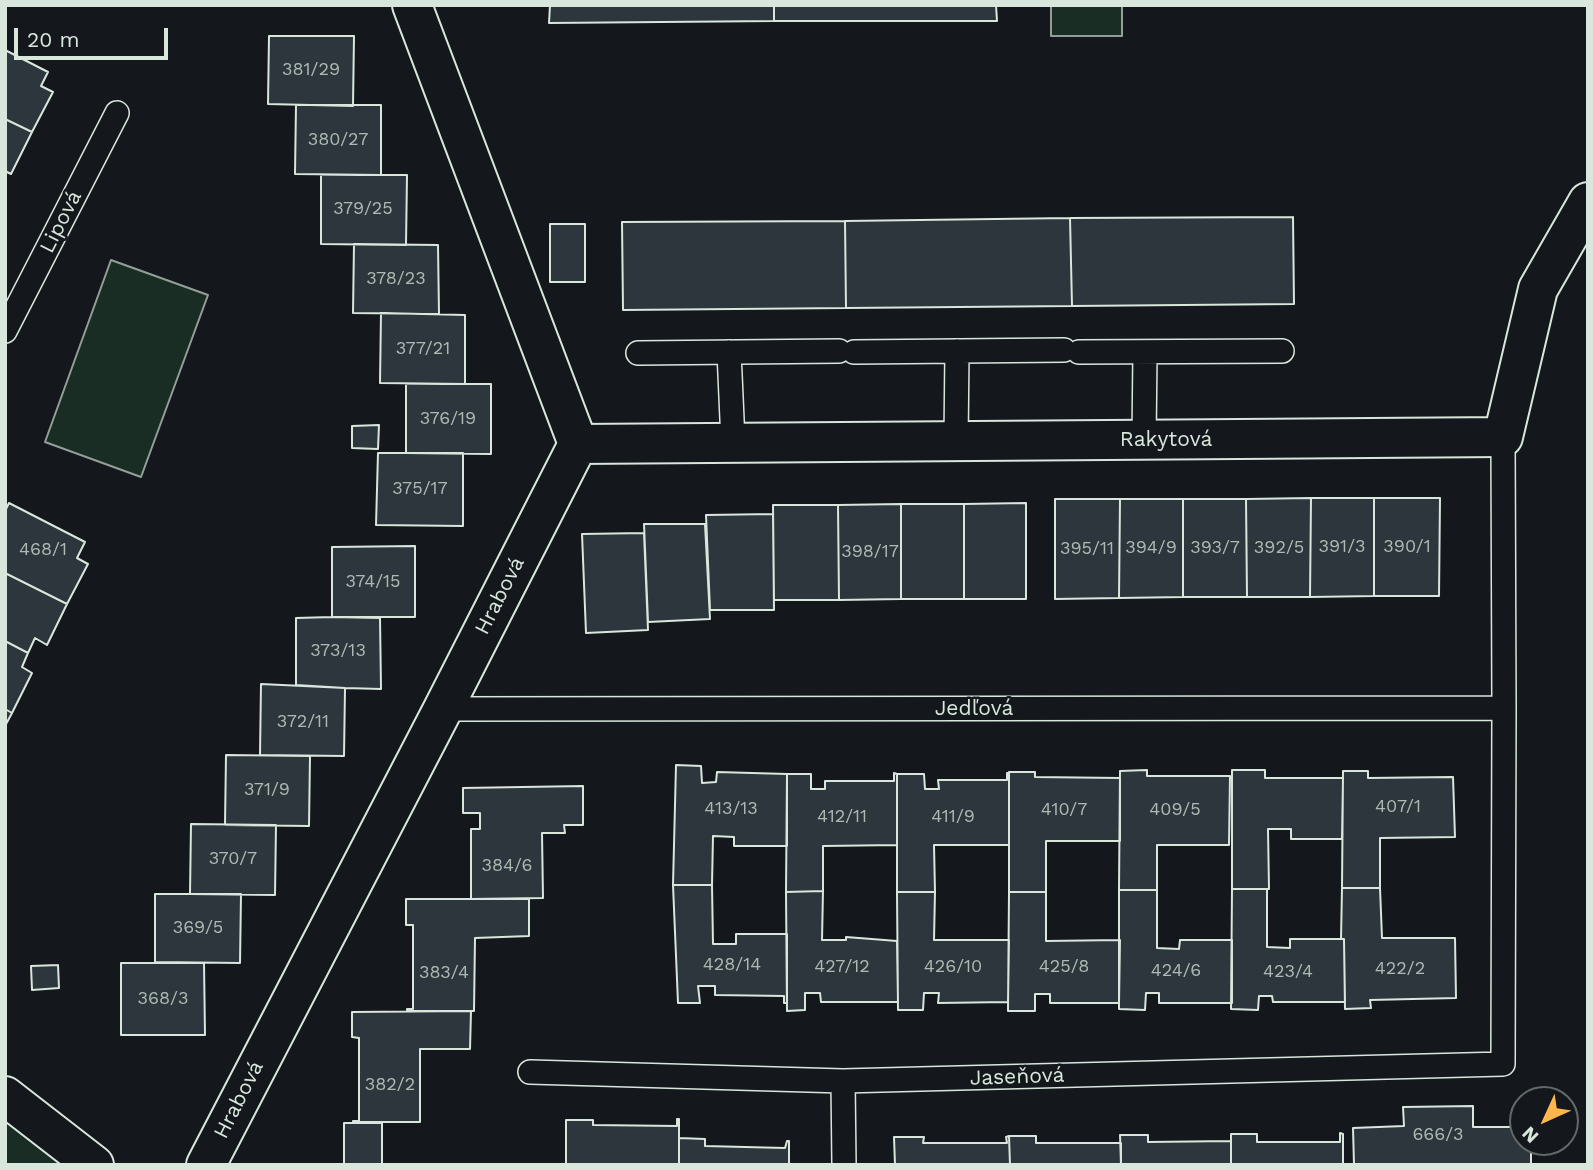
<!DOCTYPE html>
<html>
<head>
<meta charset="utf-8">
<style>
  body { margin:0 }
  #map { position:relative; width:1593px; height:1170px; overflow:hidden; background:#14181c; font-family:"Work Sans",sans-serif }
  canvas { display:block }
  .frame { position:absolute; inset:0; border:7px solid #d8e6dc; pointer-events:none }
  .north { position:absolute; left:1509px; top:1086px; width:70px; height:70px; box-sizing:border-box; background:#14181c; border:2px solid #626a69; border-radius:50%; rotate:225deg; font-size:19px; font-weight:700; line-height:28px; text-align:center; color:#d8e6dc }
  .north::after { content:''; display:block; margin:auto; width:24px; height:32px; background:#ffb74d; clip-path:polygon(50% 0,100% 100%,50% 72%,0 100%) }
  .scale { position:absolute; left:14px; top:28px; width:154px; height:32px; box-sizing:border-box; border:4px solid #d8e6dc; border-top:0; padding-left:9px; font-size:21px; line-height:24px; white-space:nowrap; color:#d8e6dc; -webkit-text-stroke:5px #14181c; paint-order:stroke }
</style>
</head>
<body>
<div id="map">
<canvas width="1593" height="1170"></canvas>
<div class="frame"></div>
<div class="north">N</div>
<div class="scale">20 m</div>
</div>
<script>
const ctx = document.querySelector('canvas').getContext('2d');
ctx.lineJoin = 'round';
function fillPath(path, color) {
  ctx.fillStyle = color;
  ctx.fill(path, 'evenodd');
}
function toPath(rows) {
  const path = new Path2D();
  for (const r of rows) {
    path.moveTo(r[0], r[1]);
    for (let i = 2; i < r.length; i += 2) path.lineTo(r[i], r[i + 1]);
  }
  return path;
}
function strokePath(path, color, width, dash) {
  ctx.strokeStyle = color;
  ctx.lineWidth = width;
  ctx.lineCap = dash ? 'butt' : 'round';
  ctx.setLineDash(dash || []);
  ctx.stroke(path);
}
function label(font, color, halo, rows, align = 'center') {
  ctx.font = font + ' "Work Sans",sans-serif';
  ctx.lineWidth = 5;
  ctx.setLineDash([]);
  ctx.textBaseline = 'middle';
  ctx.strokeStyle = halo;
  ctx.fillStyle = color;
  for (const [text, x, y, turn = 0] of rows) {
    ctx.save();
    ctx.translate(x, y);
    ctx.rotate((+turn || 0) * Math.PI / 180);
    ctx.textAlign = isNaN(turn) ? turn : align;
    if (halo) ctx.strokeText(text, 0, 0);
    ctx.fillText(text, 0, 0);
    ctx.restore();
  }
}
const green = toPath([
  [1051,5,1122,5,1122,36,1051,36,1051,5],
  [111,260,208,295,141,477,45,442,111,260],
  [5,1104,85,1165,5,1165,5,1104]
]);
fillPath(green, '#1a2d24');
strokePath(green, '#939e99', 2);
const building = toPath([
  [550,5,774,5,774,21,549,23,550,5],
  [774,5,996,5,997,21,774,21,774,5],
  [269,36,354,36,353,106,268,104,269,36],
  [5,50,48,72,41,86,53,92,32,132,5,119,5,50],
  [296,105,381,105,381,175,295,174,296,105],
  [5,119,32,132,11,174,5,171,5,119],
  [321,175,407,175,406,245,321,244,321,175],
  [1293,217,1294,304,1072,306,1070,218,1293,217],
  [1070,218,1072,306,846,308,845,221,1070,218],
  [845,221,846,308,623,310,622,222,845,221],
  [550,224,585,224,585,282,550,282,550,224],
  [354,244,438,245,439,314,353,313,354,244],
  [381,313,465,315,465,384,380,383,381,313],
  [406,384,491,384,491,454,406,453,406,384],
  [379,425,378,449,352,448,352,426,379,425],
  [378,453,463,453,463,526,376,525,378,453],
  [1311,498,1310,597,1247,597,1246,499,1311,498],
  [1311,498,1374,498,1374,596,1310,597,1311,498],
  [1374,498,1440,498,1439,596,1374,596,1374,498],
  [1055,499,1120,499,1119,598,1055,599,1055,499],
  [1120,499,1183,499,1183,597,1119,598,1120,499],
  [1183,499,1246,499,1247,597,1183,597,1183,499],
  [9,503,85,542,77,558,88,564,67,604,5,573,5,511,9,503],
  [1026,503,1026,599,964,599,964,504,1026,503],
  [901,504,901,599,839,600,838,505,901,504],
  [901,504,964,504,964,599,901,599,901,504],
  [773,505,838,505,839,600,774,600,773,505],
  [773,514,774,610,710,610,706,515,773,514],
  [644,524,705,524,710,619,648,622,644,524],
  [644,533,648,630,586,633,582,534,644,533],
  [415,546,415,617,332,617,332,547,415,546],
  [5,573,67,604,47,645,35,638,28,653,5,641,5,573],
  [332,617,380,618,381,689,345,688,296,685,296,618,332,617],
  [5,641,28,653,22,667,32,673,12,713,5,709,5,641],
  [261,684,345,688,344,756,260,755,261,684],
  [5,709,12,713,5,726,5,709],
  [226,755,310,756,309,826,225,825,226,755],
  [676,765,701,766,702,783,716,782,717,772,787,774,787,846,734,846,734,837,713,836,712,885,673,885,676,765],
  [1147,770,1147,776,1230,776,1229,845,1157,845,1157,890,1119,890,1120,771,1147,770],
  [1232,770,1265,770,1265,778,1343,778,1342,839,1291,839,1291,829,1268,829,1269,889,1232,889,1232,770],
  [1343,771,1368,771,1368,778,1453,777,1455,837,1380,838,1380,888,1342,888,1343,771],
  [1009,772,1035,772,1035,777,1120,778,1120,841,1046,841,1046,892,1009,892,1009,772],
  [894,773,897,774,897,845,823,846,823,891,786,892,787,774,811,774,811,789,825,789,825,781,894,781,894,773],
  [1007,773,1009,773,1009,845,934,845,935,892,897,892,897,774,924,774,925,789,939,789,938,780,1007,780,1007,773],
  [583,786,583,825,564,825,565,833,542,833,543,898,471,899,471,829,480,829,480,813,463,813,463,788,583,786],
  [191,824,276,825,275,895,190,894,191,824],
  [673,885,712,885,713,944,736,944,736,934,787,934,787,1003,784,1003,784,996,715,995,715,986,698,986,700,1003,678,1003,673,885],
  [1342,888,1380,888,1382,938,1455,938,1456,998,1370,1000,1371,1008,1345,1009,1344,939,1341,939,1342,888],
  [1232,889,1267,889,1267,947,1290,948,1290,939,1344,939,1345,1002,1273,1002,1272,996,1259,996,1258,1010,1231,1009,1232,889],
  [1119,890,1157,890,1157,948,1179,949,1180,940,1232,940,1232,1003,1159,1003,1159,993,1146,993,1145,1010,1119,1009,1119,890],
  [823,891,822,940,846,940,846,937,897,941,898,1002,821,1002,820,993,805,993,805,1010,787,1011,786,892,823,891],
  [897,892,935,892,934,940,1009,940,1008,1002,938,1003,939,993,924,993,923,1010,898,1010,897,892],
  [1009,892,1046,892,1046,941,1120,940,1119,1003,1050,1003,1050,994,1035,994,1035,1011,1008,1011,1009,892],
  [155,894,241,894,240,963,155,962,155,894],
  [406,899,529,899,529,936,475,938,474,1011,407,1011,407,1009,413,1009,413,925,406,925,406,899],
  [121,963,204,963,205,1035,121,1035,121,963],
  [58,965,59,988,32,990,31,966,58,965],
  [471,1011,470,1049,420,1049,420,1122,353,1122,353,1121,359,1121,359,1038,352,1037,352,1012,471,1011],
  [1473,1106,1473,1127,1523,1127,1523,1142,1531,1142,1531,1165,1354,1165,1353,1128,1404,1126,1403,1107,1473,1106],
  [677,1119,679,1119,679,1165,566,1165,566,1120,593,1120,593,1125,677,1126,677,1119],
  [344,1123,382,1123,382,1165,344,1165,344,1123],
  [1340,1133,1343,1134,1343,1165,1231,1165,1231,1134,1257,1134,1257,1142,1340,1142,1340,1133],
  [1120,1135,1148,1135,1148,1142,1231,1141,1231,1165,1121,1165,1120,1135],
  [1009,1136,1010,1165,895,1165,894,1137,924,1137,923,1143,1007,1143,1006,1137,1009,1136],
  [1009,1136,1036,1136,1036,1143,1121,1143,1121,1165,1010,1165,1009,1136],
  [679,1138,705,1139,705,1146,785,1148,787,1141,789,1141,789,1165,679,1165,679,1138]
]);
fillPath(building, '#2c363c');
strokePath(building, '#d8e6dc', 2);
const service = toPath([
  [5,331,117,113],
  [729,352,733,442],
  [854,352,1064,350],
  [1079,352,1282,351],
  [638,353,839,351],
  [1144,440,1145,352],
  [956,441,957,351],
  [443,709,1504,708],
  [530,1072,843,1081,1503,1064,1504,708,1503,437],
  [843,1081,844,1165]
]);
const minor = toPath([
  [578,444,1503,437,1538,289,1588,202],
  [5,1096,94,1165],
  [206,1165,443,709,578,444,412,5]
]);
strokePath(service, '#d8e6dc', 26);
strokePath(minor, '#d8e6dc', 42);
strokePath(service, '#14181c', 23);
strokePath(minor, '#14181c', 38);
label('18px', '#adbab4', null, [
  ["381/29",311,70],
  ["380/27",338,140],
  ["379/25",363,209],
  ["378/23",396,279],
  ["377/21",423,349],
  ["376/19",448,419],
  ["375/17",420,489],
  ["391/3",1342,547],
  ["390/1",1407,547],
  ["394/9",1151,548],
  ["393/7",1215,548],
  ["392/5",1279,548],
  ["395/11",1087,549],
  ["468/1",43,550],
  ["398/17",870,552],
  ["374/15",373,582],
  ["373/13",338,651],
  ["372/11",303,722],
  ["371/9",267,790],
  ["407/1",1398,807],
  ["413/13",731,809],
  ["410/7",1064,810],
  ["409/5",1175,810],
  ["412/11",842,817],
  ["411/9",953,817],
  ["370/7",233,859],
  ["384/6",507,866],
  ["369/5",198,928],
  ["428/14",732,965],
  ["427/12",842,967],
  ["426/10",953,967],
  ["425/8",1064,967],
  ["422/2",1400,969],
  ["424/6",1176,971],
  ["423/4",1288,972],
  ["383/4",444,973],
  ["368/3",163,999],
  ["382/2",390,1085],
  ["666/3",1438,1135]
]);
label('21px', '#d8e6dc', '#14181c', [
  ["Lipová",61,222,-63],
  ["Rakytová",1166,440],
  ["Hrabová",500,596,-63],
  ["Jedľová",974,709],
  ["Jaseňová",1017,1077,-2],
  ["Hrabová",239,1100,-63]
]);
</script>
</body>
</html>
